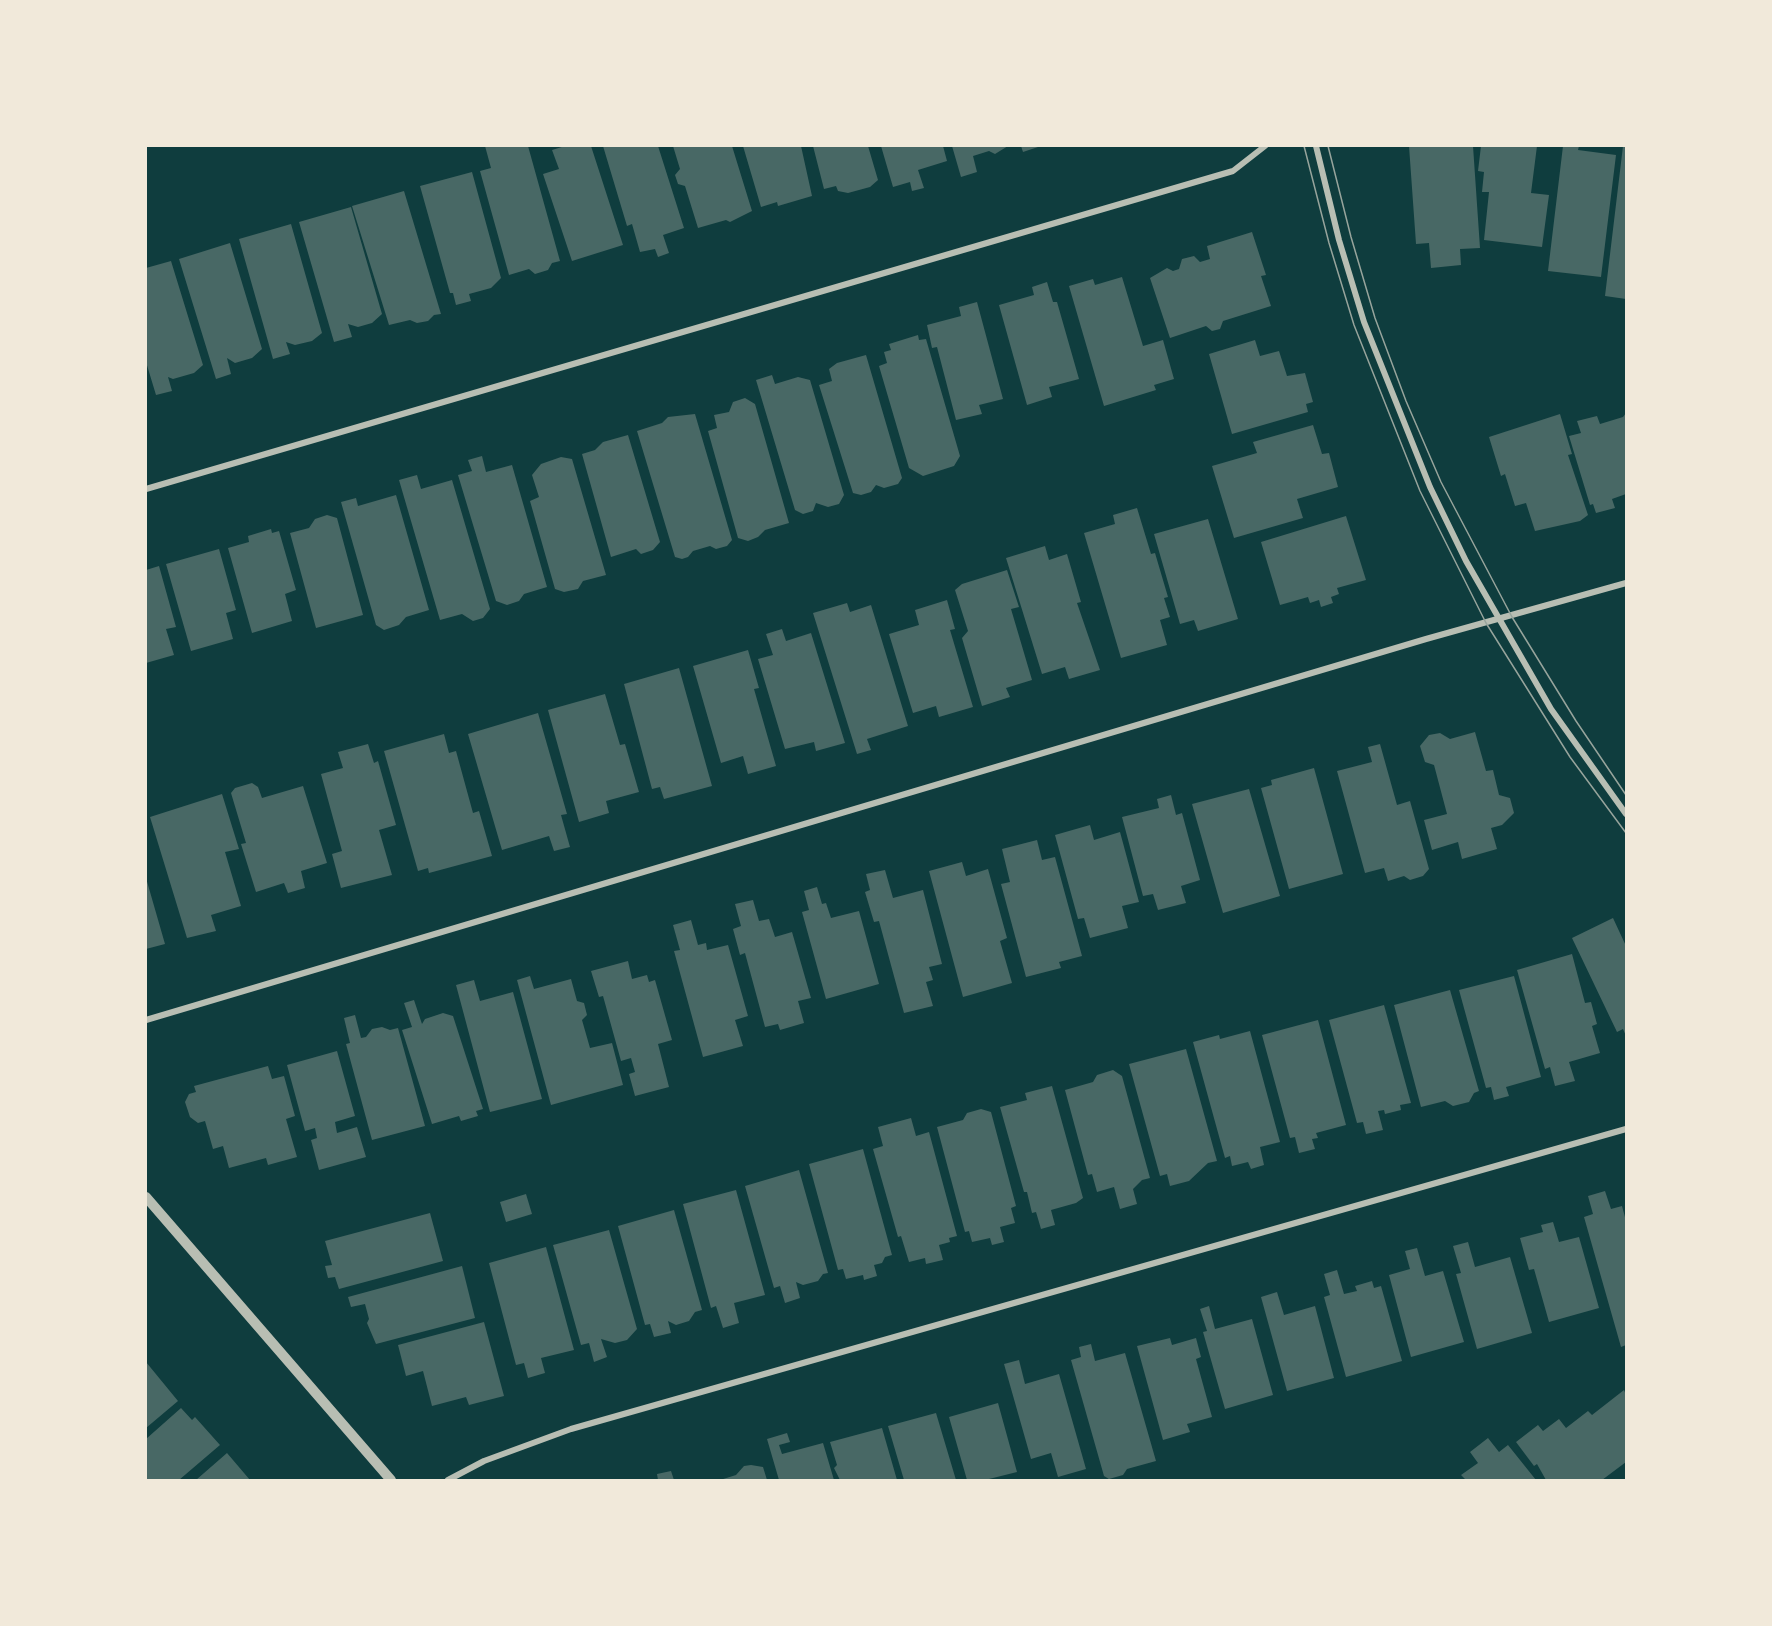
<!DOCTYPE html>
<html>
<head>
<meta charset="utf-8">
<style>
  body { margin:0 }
  #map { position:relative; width:1772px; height:1626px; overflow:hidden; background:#0f3d3e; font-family:Helvetica,sans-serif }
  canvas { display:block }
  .frame { position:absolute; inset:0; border:147px solid #f1e9da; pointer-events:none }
</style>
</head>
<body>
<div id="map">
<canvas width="1772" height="1626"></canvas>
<div class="frame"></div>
</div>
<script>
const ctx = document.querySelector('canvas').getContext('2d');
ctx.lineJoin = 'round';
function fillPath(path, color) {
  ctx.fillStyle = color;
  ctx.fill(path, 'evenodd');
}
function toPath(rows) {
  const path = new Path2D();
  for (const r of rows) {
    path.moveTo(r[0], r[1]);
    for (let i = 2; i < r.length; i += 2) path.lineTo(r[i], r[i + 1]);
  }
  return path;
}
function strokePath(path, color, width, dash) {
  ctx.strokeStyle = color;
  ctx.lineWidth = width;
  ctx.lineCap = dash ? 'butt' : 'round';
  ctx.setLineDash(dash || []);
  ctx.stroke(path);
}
fillPath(toPath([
  [485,146,528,146,560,261,552,263,548,270,535,274,529,269,509,275,480,171,491,168],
  [565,146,591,146,623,245,572,261,543,174,559,169,552,150],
  [603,146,658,146,684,228,663,235,669,253,658,257,655,249,640,252,632,224,627,226],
  [673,146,732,146,752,211,730,222,726,220,698,228,685,186,678,184,675,175,680,169],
  [743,146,801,146,812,196,778,206,777,202,761,207],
  [813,146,868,146,878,180,870,187,848,193,838,191,836,186,824,189],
  [881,146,943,146,947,161,918,170,924,188,912,191,910,182,893,187],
  [952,146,1008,146,995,154,989,151,973,156,977,172,961,177],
  [1021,146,1041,146,1023,152],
  [1409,146,1473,146,1480,248,1460,249,1461,265,1431,268,1429,243,1416,244],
  [1481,146,1537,146,1531,193,1549,195,1542,247,1484,240,1489,192,1482,192,1484,172,1478,171],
  [1563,146,1579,146,1578,150,1616,155,1601,277,1548,271],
  [1623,146,1626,146,1626,299,1605,296],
  [472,172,501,278,491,288,469,294,471,301,456,305,453,293,450,293,420,186],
  [404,191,441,314,434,315,428,321,417,323,410,320,389,325,352,206],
  [351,207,382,314,372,323,358,327,348,324,352,337,334,342,299,222],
  [291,224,322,333,312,341,295,345,286,342,290,354,273,359,239,239],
  [1252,232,1266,275,1261,276,1271,306,1223,321,1220,329,1212,331,1206,326,1170,338,1150,278,1167,268,1173,271,1179,269,1182,259,1194,256,1200,262,1210,259,1207,246],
  [230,243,262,349,252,358,235,363,227,358,231,374,216,379,179,259],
  [171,261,203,365,194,373,173,379,168,377,172,391,156,395,146,362,146,268],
  [1122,277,1143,346,1163,340,1174,379,1154,385,1156,390,1104,406,1069,286,1093,279,1095,285],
  [1047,282,1053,302,1057,302,1079,379,1049,387,1052,397,1027,405,999,305,1034,295,1032,287],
  [977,302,1003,399,979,405,982,414,956,420,937,347,932,348,927,325,961,316,959,307],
  [918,335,919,340,926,339,960,456,954,466,923,476,909,468,879,366,887,363,884,352,891,350,889,344],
  [1255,340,1260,356,1279,351,1287,376,1305,373,1313,402,1306,404,1308,412,1232,434,1209,354],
  [866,355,902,478,898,484,884,488,876,485,871,492,861,495,853,493,819,385,832,381,829,369,837,363],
  [772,375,775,384,798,377,810,380,844,495,839,504,828,507,816,503,813,511,803,514,795,510,756,380],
  [745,398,755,404,789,523,765,530,758,537,748,541,738,538,708,431,717,428,714,415,729,412,733,402],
  [1626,413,1626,494,1612,499,1615,508,1596,513,1593,504,1590,505,1569,436,1581,433,1577,421,1597,416,1600,424,1623,417],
  [695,414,732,540,727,546,716,549,710,546,693,551,688,557,682,559,675,557,637,431,662,423,668,417],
  [1560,414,1572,454,1568,455,1588,515,1580,521,1535,531,1526,503,1515,506,1505,474,1501,476,1489,437],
  [1313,425,1322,454,1329,453,1338,487,1297,499,1303,518,1234,538,1212,466,1257,453,1253,442],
  [628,435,660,542,653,550,641,554,636,549,611,557,582,454,595,450,603,442],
  [482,456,486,472,512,465,547,587,524,594,519,601,507,605,496,601,458,475,472,471,468,460],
  [561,457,572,459,606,575,583,581,578,589,564,592,555,589,530,501,539,497,532,475,541,464],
  [417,475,421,489,452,480,490,609,483,618,473,621,462,614,440,620,399,480],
  [396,495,429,610,406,617,399,625,384,630,376,625,341,502,356,498,358,506],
  [1137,508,1151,554,1155,553,1168,597,1164,598,1170,617,1160,620,1167,645,1121,658,1084,533,1115,524,1113,515],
  [327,515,337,518,363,615,316,628,290,533,309,528,315,519],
  [1346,516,1366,580,1337,588,1339,594,1331,597,1333,603,1321,607,1319,600,1310,603,1308,597,1280,605,1261,542],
  [1208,519,1238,619,1198,631,1194,620,1180,624,1154,534],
  [271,529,272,533,279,531,296,590,285,594,292,621,252,633,228,548,249,542,248,536],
  [1045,546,1049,560,1067,554,1081,602,1077,603,1100,670,1069,679,1065,667,1042,674,1006,558],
  [219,549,236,610,226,613,233,639,191,651,166,564],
  [159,566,176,627,166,629,174,655,146,663,146,570],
  [1007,570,1019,607,1011,609,1032,680,1006,688,1010,697,982,706,962,638,968,631,955,590,962,584],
  [947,600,955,629,950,630,973,707,939,717,936,706,913,713,889,634,919,625,915,610],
  [847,603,850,612,871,605,908,726,867,739,871,750,857,754,813,613],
  [782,629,786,641,811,633,845,743,816,751,814,742,785,749,758,659,773,655,766,634],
  [748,650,759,688,754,689,776,766,748,774,743,756,721,763,693,666],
  [679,668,712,786,664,799,660,787,652,789,624,684],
  [605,694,620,745,625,744,639,792,606,801,609,813,579,822,548,710],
  [538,713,567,814,561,815,570,847,554,851,549,836,502,850,468,734],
  [1475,732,1486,771,1493,770,1499,795,1510,798,1514,813,1502,825,1491,828,1497,849,1462,859,1458,842,1432,850,1424,820,1447,814,1434,765,1425,762,1420,746,1429,735,1440,733,1450,739],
  [444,734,449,753,456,751,473,813,479,811,492,856,429,873,428,868,418,871,384,751],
  [368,744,374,763,378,761,396,825,379,830,392,875,341,888,332,854,342,851,321,774,343,768,338,752],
  [1380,744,1397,805,1410,801,1429,869,1423,876,1410,880,1404,876,1388,881,1384,868,1365,873,1337,771,1372,762,1368,747],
  [1314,768,1343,874,1289,889,1261,788,1272,785,1271,780],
  [252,783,258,787,262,798,303,786,327,863,301,871,305,888,288,893,284,883,256,892,241,844,246,843,231,793,235,788],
  [1249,789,1280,896,1223,913,1192,804],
  [222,794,239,849,225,852,241,906,211,915,216,931,187,938,150,817],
  [1171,795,1176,815,1182,813,1200,880,1181,886,1186,903,1158,910,1153,894,1143,896,1122,817,1159,808,1157,799],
  [1090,825,1094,840,1120,832,1139,902,1122,906,1128,928,1090,938,1084,918,1078,919,1055,835],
  [1037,840,1042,860,1055,857,1082,956,1059,962,1061,968,1026,977,1001,884,1010,882,1002,849],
  [962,862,966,876,988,869,1007,938,1000,941,1012,983,963,997,929,871],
  [885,870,893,898,923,890,942,964,929,967,933,980,926,982,933,1006,904,1013,879,921,874,922,865,892,870,890,866,874],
  [146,878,165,944,146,949],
  [817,887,822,904,826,903,831,918,859,911,879,984,826,999,802,912,809,910,804,891],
  [753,900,759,921,769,919,775,937,792,932,811,998,798,1001,804,1023,780,1030,778,1024,765,1027,745,953,740,955,733,929,741,926,735,904],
  [1613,918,1626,946,1626,1036,1623,1029,1617,1032,1572,938],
  [691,920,698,945,706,943,707,950,728,945,748,1016,735,1020,743,1046,703,1057,674,951,680,950,673,925],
  [1572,954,1585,1003,1591,1002,1597,1024,1592,1026,1600,1053,1569,1062,1575,1081,1555,1086,1550,1067,1545,1069,1517,970],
  [628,961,632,979,647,975,649,982,655,980,672,1040,658,1044,669,1087,635,1096,629,1074,635,1072,631,1058,621,1061,603,996,599,997,591,971],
  [530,976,534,989,571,979,577,1001,584,1003,587,1015,582,1020,590,1048,612,1043,623,1085,551,1105,517,980],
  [1514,976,1541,1077,1506,1087,1509,1096,1494,1100,1491,1087,1486,1088,1459,990],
  [474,980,480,1001,513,992,542,1099,490,1112,456,985],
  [1450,990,1479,1091,1474,1093,1469,1102,1453,1106,1445,1101,1421,1107,1394,1005],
  [414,1000,422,1024,425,1019,443,1013,453,1016,483,1109,476,1111,478,1116,461,1121,459,1116,432,1124,402,1030,412,1027,404,1003],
  [1384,1005,1411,1103,1400,1105,1401,1110,1385,1114,1384,1110,1378,1111,1383,1130,1366,1134,1363,1122,1357,1123,1329,1020],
  [355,1015,361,1038,366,1037,372,1029,382,1027,390,1030,398,1028,425,1126,372,1140,346,1044,350,1043,344,1018],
  [1318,1020,1346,1125,1316,1133,1318,1138,1312,1139,1315,1149,1299,1153,1295,1137,1290,1138,1262,1035],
  [1250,1031,1280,1142,1260,1147,1264,1165,1251,1169,1248,1162,1232,1166,1230,1156,1225,1158,1193,1042,1219,1035,1220,1039],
  [1186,1049,1217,1161,1208,1163,1189,1181,1170,1186,1167,1174,1160,1176,1129,1064],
  [337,1051,355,1116,335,1122,337,1133,357,1127,366,1157,319,1170,311,1140,317,1138,315,1128,305,1131,287,1065],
  [268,1066,272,1079,284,1076,295,1116,286,1119,297,1157,268,1165,266,1158,229,1168,223,1146,213,1149,205,1121,198,1123,190,1117,185,1102,189,1094,196,1092,194,1086],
  [1113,1070,1122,1076,1150,1178,1142,1180,1133,1189,1137,1204,1120,1209,1114,1187,1097,1192,1092,1174,1088,1175,1065,1090,1093,1082,1097,1075],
  [1052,1086,1083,1198,1076,1203,1051,1210,1055,1225,1041,1229,1036,1212,1032,1213,1027,1192,1024,1192,1000,1107,1027,1100,1025,1093],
  [981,1109,991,1112,1016,1206,1011,1208,1015,1223,1000,1227,1004,1242,992,1245,990,1238,972,1242,969,1231,965,1232,937,1127,963,1120,967,1113],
  [911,1118,916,1136,929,1132,957,1236,949,1238,950,1242,939,1245,943,1260,926,1264,925,1258,909,1262,901,1236,898,1237,873,1149,883,1146,878,1127],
  [863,1149,892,1255,885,1257,882,1263,874,1265,877,1276,864,1280,863,1275,846,1279,843,1269,838,1270,809,1164],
  [799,1170,828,1273,823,1274,818,1281,803,1285,796,1282,800,1298,785,1303,780,1286,774,1288,745,1186],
  [736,1190,765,1295,734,1303,739,1323,723,1328,716,1306,711,1308,683,1204],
  [1605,1191,1611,1209,1622,1206,1626,1221,1626,1345,1621,1347,1584,1217,1593,1214,1588,1196],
  [526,1194,532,1214,506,1222,500,1202],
  [674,1210,702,1310,695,1312,689,1321,676,1325,668,1321,671,1333,654,1337,650,1324,645,1325,618,1226],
  [430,1213,443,1261,339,1289,335,1277,328,1278,325,1266,332,1265,325,1241],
  [1553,1222,1559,1242,1579,1237,1599,1308,1549,1322,1534,1269,1529,1270,1520,1238,1543,1232,1541,1225],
  [609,1230,637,1329,627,1340,615,1343,601,1339,607,1357,594,1362,589,1343,581,1345,553,1245],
  [1468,1242,1475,1267,1510,1257,1532,1333,1477,1349,1456,1274,1461,1273,1453,1246],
  [546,1247,574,1350,541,1358,545,1373,528,1378,524,1363,516,1365,489,1263],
  [1417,1248,1425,1276,1443,1271,1464,1342,1411,1357,1389,1275,1410,1269,1405,1251],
  [462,1266,475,1318,376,1344,367,1323,369,1319,365,1304,351,1307,348,1297],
  [1337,1270,1344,1294,1357,1291,1355,1286,1372,1281,1374,1288,1381,1286,1402,1361,1346,1377,1324,1297,1330,1295,1324,1274],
  [1277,1292,1284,1315,1315,1306,1334,1378,1287,1391,1261,1297],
  [1209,1306,1215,1329,1252,1319,1273,1395,1225,1409,1203,1332,1207,1331,1200,1309],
  [484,1322,504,1396,469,1405,466,1397,432,1406,423,1371,406,1376,398,1345],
  [1170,1338,1172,1345,1196,1338,1201,1357,1196,1359,1212,1417,1187,1424,1190,1432,1163,1440,1137,1346],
  [1091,1344,1095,1361,1125,1353,1156,1461,1127,1469,1123,1475,1109,1479,1104,1476,1071,1360,1081,1357,1079,1347],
  [1019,1360,1025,1384,1059,1374,1086,1469,1058,1477,1051,1453,1031,1459,1004,1364],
  [146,1362,178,1401,146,1428],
  [1624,1390,1626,1395,1626,1462,1602,1480,1546,1480,1537,1464,1534,1466,1516,1442,1538,1425,1543,1431,1559,1419,1566,1428,1588,1411,1592,1415],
  [998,1403,1017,1472,985,1480,967,1480,949,1417],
  [181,1408,192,1420,195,1417,220,1445,179,1480,146,1480,146,1439],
  [936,1413,956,1480,904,1480,888,1426],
  [882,1428,897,1480,840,1480,834,1468,837,1465,830,1442],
  [787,1433,790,1442,779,1445,782,1454,823,1443,834,1480,779,1480,767,1439],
  [1488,1438,1499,1452,1508,1445,1536,1480,1466,1480,1461,1475,1478,1463,1470,1452],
  [227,1453,250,1480,196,1480],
  [751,1465,763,1467,767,1480,720,1480,736,1475,744,1466],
  [671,1471,674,1480,658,1480,657,1474]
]), '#486865');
strokePath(toPath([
  [1316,146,1339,240,1364,322,1430,487,1466,561,1551,709,1626,814],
  [146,489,1233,171,1265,146],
  [146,1020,1426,639,1626,583],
  [448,1480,484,1461,571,1429,1626,1129]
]), '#b8beb3', 6);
strokePath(toPath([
  [146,1197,391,1480]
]), '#b8beb3', 10);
strokePath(toPath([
  [1304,146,1329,243,1354,325,1420,491,1486,623,1570,757,1626,833],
  [1328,146,1351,237,1375,318,1406,401,1441,482,1512,617,1576,721,1626,795]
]), '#97a49c', 1.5);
</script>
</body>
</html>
